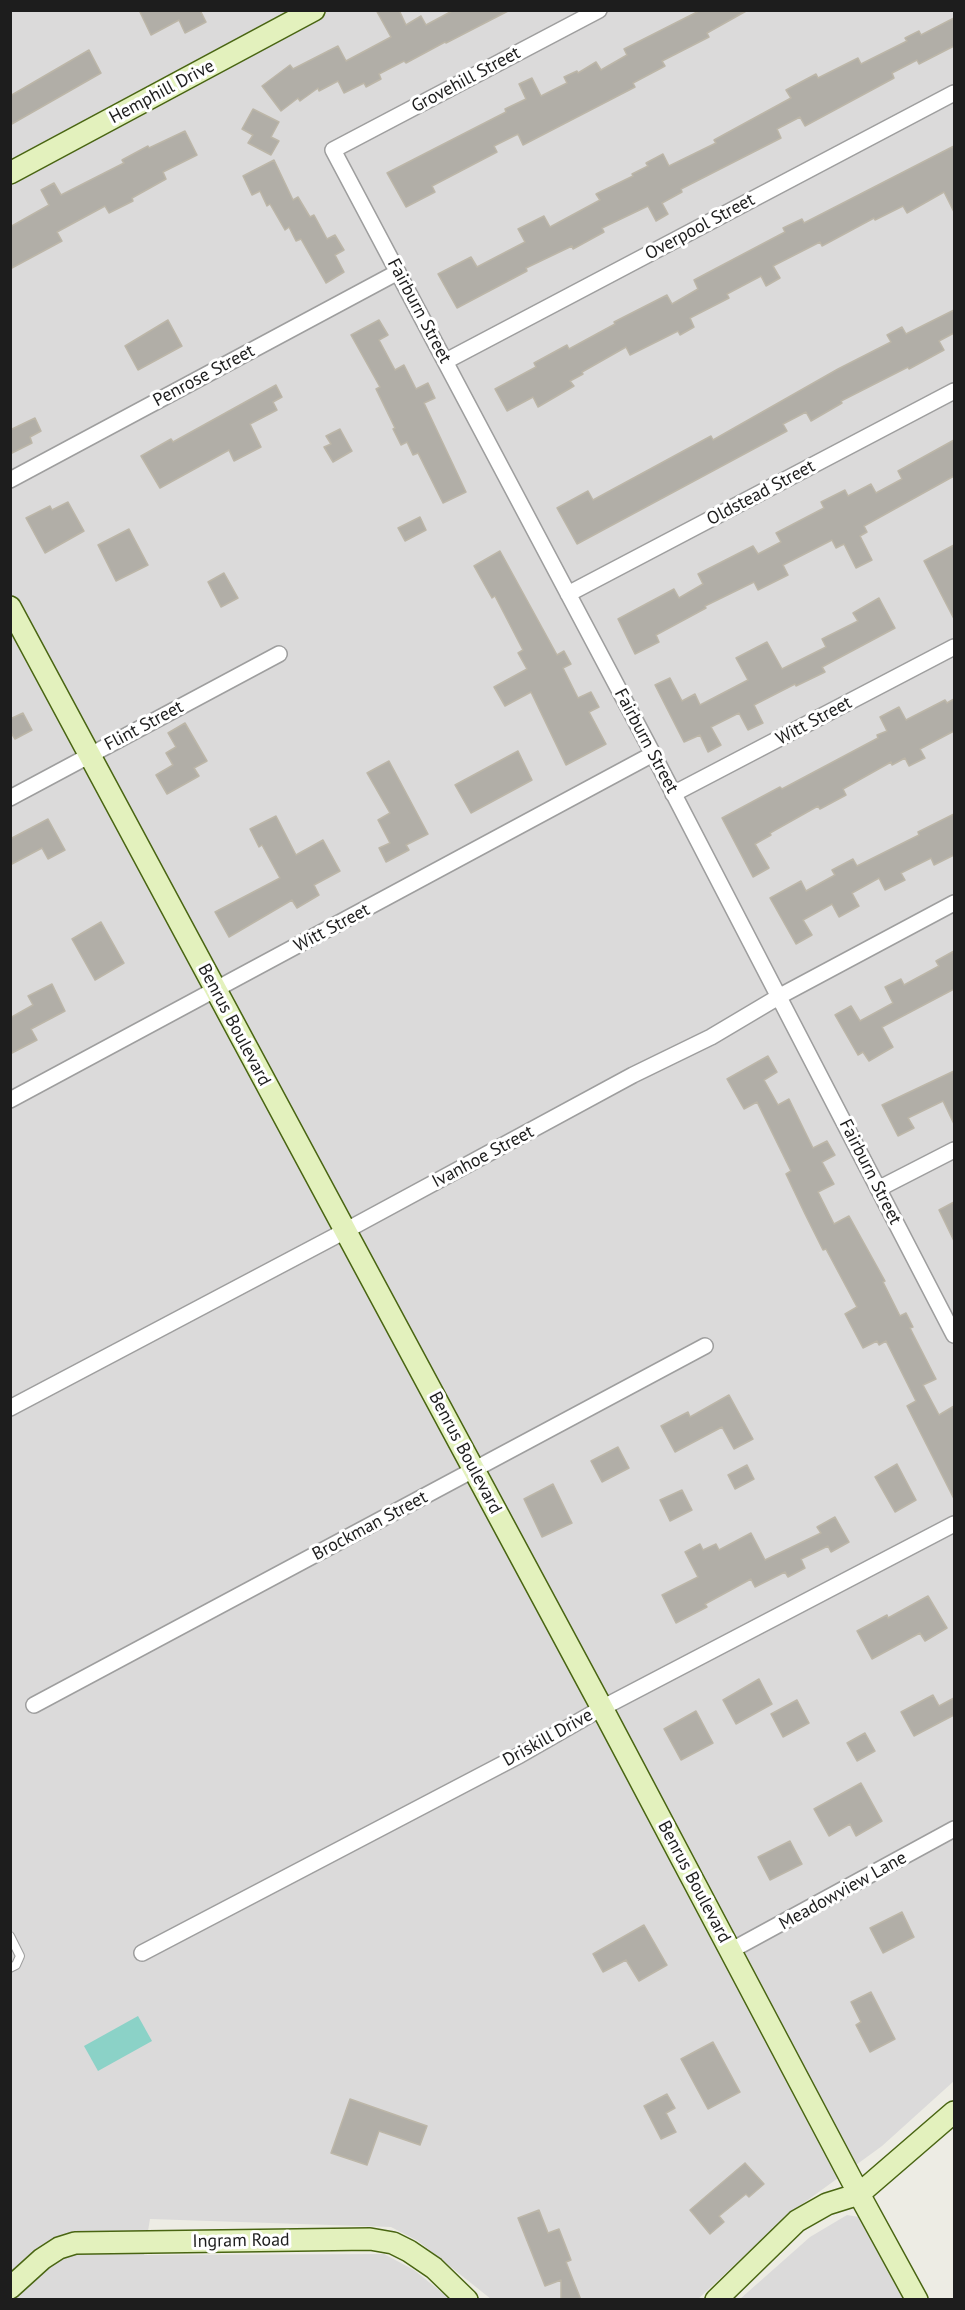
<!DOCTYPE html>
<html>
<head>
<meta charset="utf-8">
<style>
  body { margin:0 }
  #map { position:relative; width:965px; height:2310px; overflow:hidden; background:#edece4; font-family:"PT Sans",sans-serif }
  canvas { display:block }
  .frame { position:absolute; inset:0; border:12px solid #1d1d1d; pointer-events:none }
</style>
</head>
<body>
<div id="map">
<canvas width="965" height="2310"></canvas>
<div class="frame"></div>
</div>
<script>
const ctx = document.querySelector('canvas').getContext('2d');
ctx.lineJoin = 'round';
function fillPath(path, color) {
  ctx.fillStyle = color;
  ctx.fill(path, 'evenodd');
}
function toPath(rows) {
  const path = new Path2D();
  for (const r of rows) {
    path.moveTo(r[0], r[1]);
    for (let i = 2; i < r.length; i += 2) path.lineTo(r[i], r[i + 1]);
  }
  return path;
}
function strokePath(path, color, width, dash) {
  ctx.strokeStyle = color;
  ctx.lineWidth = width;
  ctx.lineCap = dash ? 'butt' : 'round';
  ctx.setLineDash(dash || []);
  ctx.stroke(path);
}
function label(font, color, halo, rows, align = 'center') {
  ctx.font = font + ' "PT Sans",sans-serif';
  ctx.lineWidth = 6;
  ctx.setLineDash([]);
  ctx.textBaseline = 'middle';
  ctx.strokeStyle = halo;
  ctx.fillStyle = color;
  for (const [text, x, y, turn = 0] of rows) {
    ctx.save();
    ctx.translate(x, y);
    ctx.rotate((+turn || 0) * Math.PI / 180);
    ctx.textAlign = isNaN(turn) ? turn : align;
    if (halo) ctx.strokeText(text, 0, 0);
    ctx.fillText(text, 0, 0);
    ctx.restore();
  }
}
fillPath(toPath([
  [11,11,954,11,954,2081,882,2146,790,2213,698,2299,491,2299,418,2241,391,2227,150,2219,144,2255,384,2254,414,2270,450,2299,11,2300],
  [847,2215,859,2217,903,2299,740,2299,810,2237]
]), '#dbdada');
fillPath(toPath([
  [138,2016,152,2041,98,2071,84,2046]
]), '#8bd2c7');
const building = toPath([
  [139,10,200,10,206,22,185,33,179,20,151,35,139,10],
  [376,10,399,10,406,25,421,16,426,25,454,10,510,10,446,43,445,42,406,63,404,61,379,74,381,79,366,87,364,83,344,93,338,81,319,91,318,88,300,101,298,98,281,111,262,86,290,65,293,69,338,46,346,61,391,37,376,10],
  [701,10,748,10,707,33,709,37,662,61,665,66,633,83,635,87,523,145,518,134,494,146,497,152,432,186,435,192,406,207,387,173,506,112,505,109,526,99,519,84,532,78,541,96,567,83,564,77,577,71,578,73,596,62,601,70,627,55,624,49,701,10],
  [954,18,954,46,919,64,917,60,892,73,894,78,805,126,800,117,777,129,781,138,681,189,682,192,662,203,668,214,656,221,648,206,602,228,604,232,573,249,572,246,526,268,527,271,457,308,438,274,471,257,477,267,525,242,518,229,544,216,550,227,600,200,596,194,633,176,632,174,648,166,646,163,663,154,669,166,716,143,714,140,791,98,786,90,816,74,818,78,858,58,861,64,907,41,905,38,919,31,921,35,954,18],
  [89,50,101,73,10,125,10,96,89,50],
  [253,109,279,122,271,137,279,141,271,155,248,143,253,135,242,129,253,109],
  [185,131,197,155,163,172,166,179,132,198,133,201,109,213,105,206,57,232,62,241,10,269,10,227,49,205,41,190,54,183,61,195,124,163,122,160,148,146,149,148,185,131],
  [954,146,954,212,944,192,907,213,903,206,875,220,874,218,822,246,820,242,773,266,780,278,766,286,761,276,727,294,729,298,690,318,694,327,680,335,678,331,630,355,626,347,582,372,583,374,570,381,574,386,538,407,533,397,507,411,495,389,536,367,534,363,567,345,569,349,615,324,614,322,667,295,672,304,698,289,694,280,785,232,783,228,802,219,804,223,954,146],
  [274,160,293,200,298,197,310,217,314,215,327,239,335,235,344,250,335,255,344,272,326,283,301,239,296,241,289,227,285,230,270,204,267,206,260,191,252,195,243,176,274,160],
  [954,310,954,333,939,341,944,350,909,369,908,367,841,401,842,403,811,421,806,412,783,424,787,431,577,544,557,508,588,491,593,500,711,436,713,440,838,369,891,342,887,335,902,327,906,334,954,310],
  [168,320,182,346,138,370,125,346,168,320],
  [379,320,388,335,379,340,395,370,404,365,416,389,428,383,435,398,424,403,466,492,443,503,418,453,413,455,407,442,401,445,393,429,395,428,376,389,380,387,351,335,379,320],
  [276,385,282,397,273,402,277,410,250,424,261,447,234,461,229,450,160,488,141,456,171,439,173,442,276,385],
  [35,418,41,431,30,437,32,443,10,454,10,430,35,418],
  [340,429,352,451,333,462,324,447,331,444,326,436,340,429],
  [954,440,954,476,864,526,867,532,860,536,872,560,856,568,844,544,836,548,832,540,783,565,788,575,758,590,754,582,705,606,706,608,656,635,659,642,635,654,618,619,674,589,679,598,703,584,698,574,753,546,758,554,781,542,776,533,824,508,821,502,845,490,848,496,871,484,876,493,902,479,898,471,954,440],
  [68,502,84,531,45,553,26,518,50,506,52,510,68,502],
  [420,517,426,530,405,541,398,528,420,517],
  [129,529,148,565,116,581,98,545,129,529],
  [954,545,954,619,924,561,954,545],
  [500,551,557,655,564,651,571,664,563,668,578,698,591,692,599,707,589,712,606,744,566,765,531,692,505,706,494,687,527,669,518,653,523,650,495,596,492,598,474,566,500,551],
  [224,573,238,598,221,607,208,582,224,573],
  [879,598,895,628,822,667,825,672,796,686,795,684,754,705,763,723,748,730,739,713,711,727,721,745,708,752,700,735,684,742,655,685,670,678,682,701,695,694,700,705,748,680,736,658,767,642,782,669,826,647,822,639,858,621,853,613,879,598],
  [954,699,954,731,920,749,925,758,909,766,905,758,892,765,891,762,843,789,846,795,820,809,818,806,770,833,771,835,755,844,769,868,753,877,722,818,780,787,782,789,878,738,877,735,887,731,880,717,899,707,906,720,945,700,947,703,954,699],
  [23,713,32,730,15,739,10,731,10,719,23,713],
  [185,723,207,761,194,768,199,776,167,794,156,775,173,765,166,753,176,747,168,733,185,723],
  [518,751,532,780,471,813,455,785,518,751],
  [389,761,428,834,406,845,409,850,386,862,379,848,390,843,378,820,390,813,367,773,389,761],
  [954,814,954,855,934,865,931,858,901,873,905,880,885,890,879,878,852,893,859,906,839,917,832,904,803,920,812,935,796,944,770,898,801,881,806,891,835,875,832,870,853,859,857,866,919,835,918,832,954,814],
  [276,816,296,855,323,840,340,871,314,885,319,895,297,908,292,900,229,937,215,912,280,878,262,845,259,847,250,829,276,816],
  [48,819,65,850,48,859,42,848,10,865,10,839,48,819],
  [101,922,124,963,95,980,72,939,101,922],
  [954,951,954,989,882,1027,893,1047,869,1061,863,1052,858,1055,835,1015,851,1006,860,1021,893,1003,885,987,901,979,904,985,939,966,936,961,954,951],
  [52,984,65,1011,31,1029,37,1040,10,1054,10,1018,33,1005,28,996,52,984],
  [768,1056,777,1072,764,1080,778,1105,789,1099,813,1148,827,1141,835,1155,822,1162,834,1184,818,1192,834,1224,849,1216,885,1281,883,1282,900,1316,906,1313,913,1327,910,1328,936,1379,923,1385,939,1415,954,1406,954,1499,907,1406,916,1401,886,1341,879,1345,877,1341,863,1348,845,1314,857,1307,826,1249,823,1250,805,1214,786,1174,791,1171,757,1102,744,1109,727,1079,768,1056],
  [954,1071,954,1124,943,1101,908,1118,914,1128,898,1136,882,1105,954,1071],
  [954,1202,954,1241,939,1210,954,1202],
  [729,1395,753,1439,734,1449,722,1427,675,1452,661,1426,688,1412,690,1417,729,1395],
  [618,1447,629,1468,602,1482,591,1461,618,1447],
  [897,1464,916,1500,895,1512,875,1477,897,1464],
  [747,1465,754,1479,735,1489,728,1475,747,1465],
  [553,1484,572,1523,542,1537,524,1499,553,1484],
  [682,1490,692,1510,670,1521,660,1500,682,1490],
  [835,1517,849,1542,831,1552,828,1546,801,1559,805,1568,788,1577,785,1572,755,1587,751,1579,705,1604,707,1607,676,1623,662,1595,698,1577,685,1552,700,1544,703,1550,716,1544,719,1550,751,1533,765,1560,821,1533,817,1527,835,1517],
  [928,1596,947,1628,925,1641,920,1633,872,1659,857,1631,887,1615,888,1618,928,1596],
  [759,1679,772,1704,736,1724,723,1700,759,1679],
  [933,1695,939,1706,954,1698,954,1715,914,1736,901,1712,933,1695],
  [797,1700,809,1723,783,1737,771,1714,797,1700],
  [696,1711,713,1743,681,1760,664,1729,696,1711],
  [865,1733,875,1751,857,1761,847,1743,865,1733],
  [861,1783,882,1821,856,1836,850,1824,829,1836,814,1809,861,1783],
  [790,1841,802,1864,770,1880,758,1857,790,1841],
  [902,1912,914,1937,883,1953,870,1928,902,1912],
  [644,1925,667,1965,639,1981,626,1960,603,1972,593,1954,644,1925],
  [871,1992,895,2039,870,2052,856,2025,861,2022,851,2002,871,1992],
  [713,2042,740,2092,708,2109,681,2059,713,2042],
  [667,2094,675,2108,666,2113,676,2132,661,2139,644,2106,667,2094],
  [350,2099,427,2126,420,2145,379,2131,367,2165,331,2153,350,2099],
  [745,2163,764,2184,749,2197,746,2194,719,2216,724,2222,710,2234,690,2210,745,2163],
  [539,2210,548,2233,559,2229,571,2260,566,2262,581,2300,561,2300,561,2280,545,2286,518,2218,539,2210]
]);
fillPath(building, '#b1aea7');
strokePath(building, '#bcb6a8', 1.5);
const lane = toPath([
  [10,1936,20,1956,16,1965,10,1968]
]);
const street = toPath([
  [599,10,333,150,653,754,954,1335],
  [446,361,954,93],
  [10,480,398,272],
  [568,594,954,391],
  [673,794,954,647],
  [10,798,279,654],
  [10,1100,653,754],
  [878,1189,954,1150],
  [10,1408,345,1231,633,1075,711,1037,780,996,954,903],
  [34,1705,705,1346],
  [730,1951,954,1829],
  [142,1953,520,1755,602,1708,954,1524]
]);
const secondary = toPath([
  [10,173,314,10],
  [10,607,602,1708,859,2194,917,2300],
  [10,2288,42,2259,59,2248,75,2243,370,2239,393,2243,409,2251,434,2268,467,2300],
  [716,2300,797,2221,827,2204,859,2194,954,2112]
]);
strokePath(lane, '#9e9e9e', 10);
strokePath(street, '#9e9e9e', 18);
strokePath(secondary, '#496512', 24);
strokePath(lane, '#fff', 8);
strokePath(street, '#fff', 15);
strokePath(secondary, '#e3f1bd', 21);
label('18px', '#1d1d1d', '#fff', [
  ["Grovehill Street",466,80,-28],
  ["Hemphill Drive",162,92,-28],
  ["Overpool Street",700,227,-28],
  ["Fairburn Street",419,311,62],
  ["Penrose Street",204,376,-28],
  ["Oldstead Street",761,493,-28],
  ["Witt Street",814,721,-28],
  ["Flint Street",144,726,-28],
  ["Fairburn Street",646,741,62],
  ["Witt Street",332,928,-28],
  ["Benrus Boulevard",234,1025,62],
  ["Ivanhoe Street",483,1157,-28],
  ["Fairburn Street",870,1172,63],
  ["Benrus Boulevard",465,1453,62],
  ["Brockman Street",370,1526,-28],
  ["Driskill Drive",548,1738,-29],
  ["Benrus Boulevard",694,1882,62],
  ["Meadowview Lane",843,1891,-29],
  ["Ingram Road",241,2241,-1]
]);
</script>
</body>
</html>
